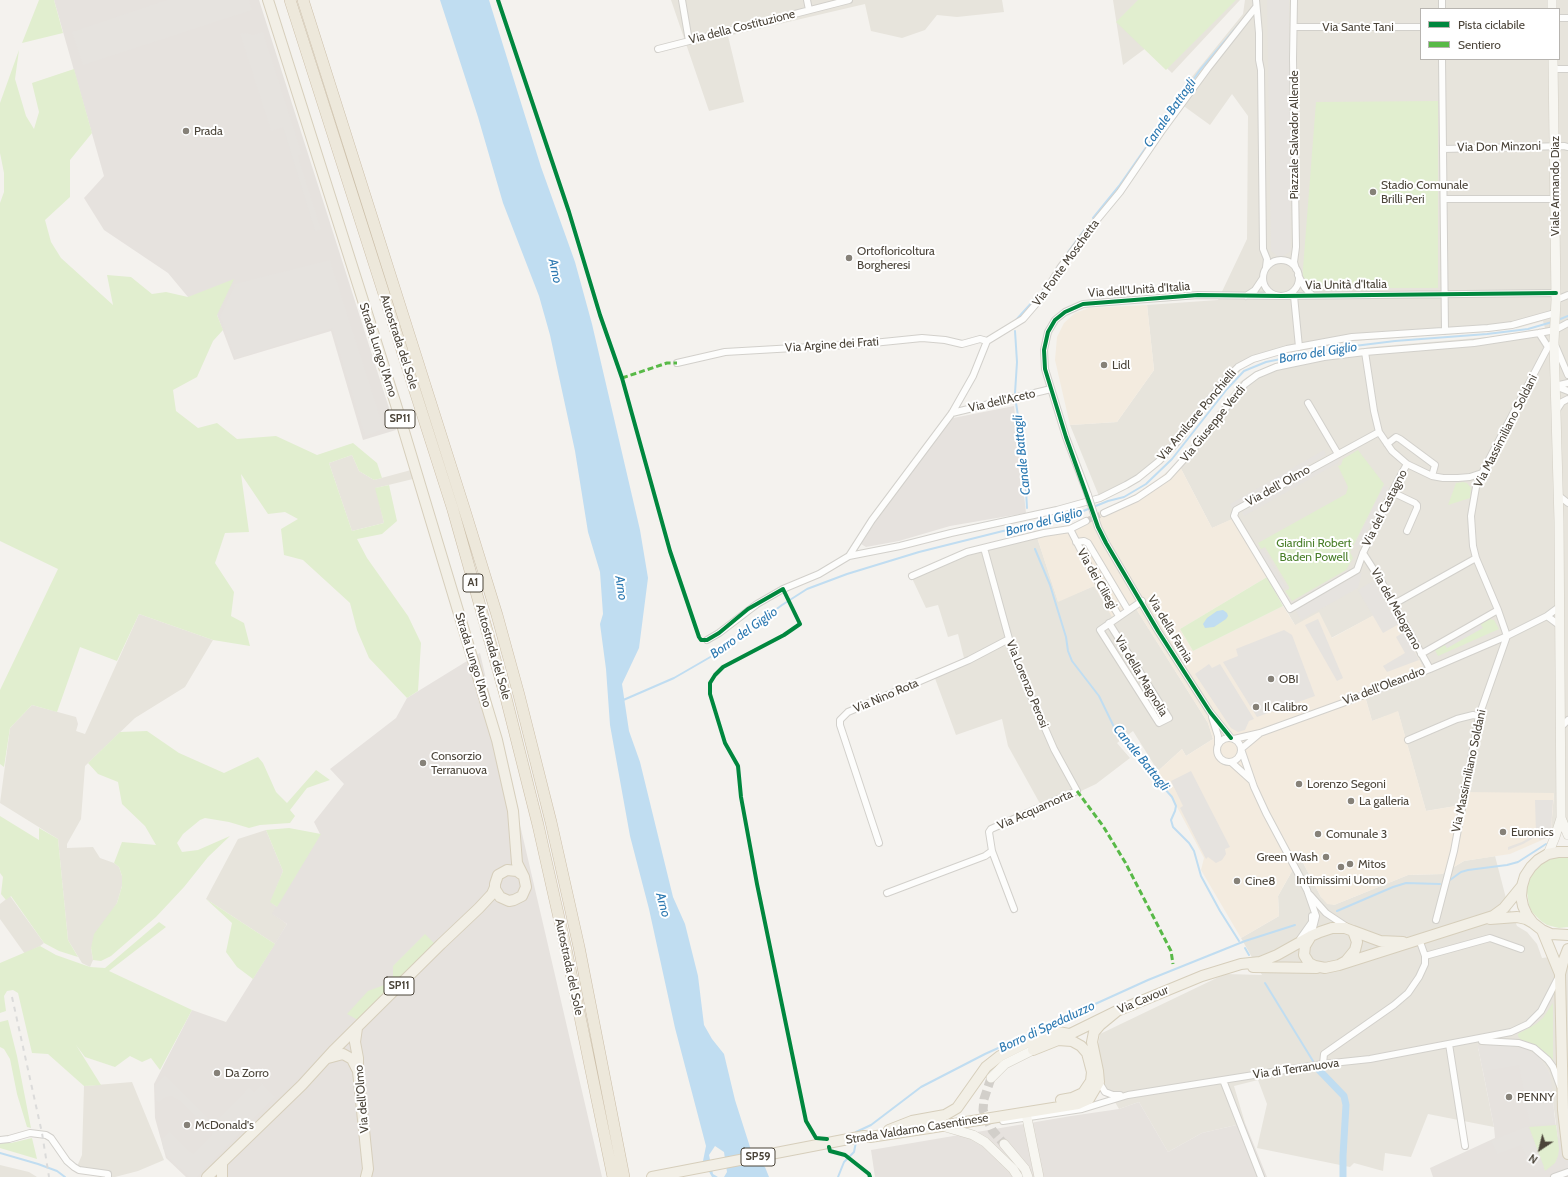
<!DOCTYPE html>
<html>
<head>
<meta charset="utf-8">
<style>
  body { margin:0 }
  #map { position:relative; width:1568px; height:1177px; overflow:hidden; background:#f4f2ee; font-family:Cabin,sans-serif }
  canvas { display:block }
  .legend { position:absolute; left:1420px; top:8px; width:140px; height:52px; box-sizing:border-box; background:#fff; border:1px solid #b7b4b0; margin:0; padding:5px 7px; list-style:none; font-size:12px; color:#4b4439 }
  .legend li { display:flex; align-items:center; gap:8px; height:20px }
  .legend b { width:20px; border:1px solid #b7b4b0 }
  .north { position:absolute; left:1520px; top:1129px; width:40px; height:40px; -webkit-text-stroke:3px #fff; paint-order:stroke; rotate:215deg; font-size:11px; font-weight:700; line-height:16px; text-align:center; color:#4b4439 }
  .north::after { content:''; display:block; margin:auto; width:14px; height:18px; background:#4b4439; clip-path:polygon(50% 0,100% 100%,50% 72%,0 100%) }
</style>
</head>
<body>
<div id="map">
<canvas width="1568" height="1177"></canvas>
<ul class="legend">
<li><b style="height:5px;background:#00873e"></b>Pista ciclabile</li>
<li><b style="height:5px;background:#58b947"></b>Sentiero</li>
</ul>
<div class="north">N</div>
</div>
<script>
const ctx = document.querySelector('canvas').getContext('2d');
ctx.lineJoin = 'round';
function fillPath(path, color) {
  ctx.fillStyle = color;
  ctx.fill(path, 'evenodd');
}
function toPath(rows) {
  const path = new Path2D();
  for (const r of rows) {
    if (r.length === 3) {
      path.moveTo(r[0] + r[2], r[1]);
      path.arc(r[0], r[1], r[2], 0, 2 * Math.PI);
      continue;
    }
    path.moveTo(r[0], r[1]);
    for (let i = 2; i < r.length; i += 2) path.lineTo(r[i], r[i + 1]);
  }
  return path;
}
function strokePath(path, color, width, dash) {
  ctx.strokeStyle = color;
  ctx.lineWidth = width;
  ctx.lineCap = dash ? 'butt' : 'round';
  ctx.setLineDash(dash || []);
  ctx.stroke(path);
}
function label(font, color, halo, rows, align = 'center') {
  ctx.font = font + ' Cabin,sans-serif';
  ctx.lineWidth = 4;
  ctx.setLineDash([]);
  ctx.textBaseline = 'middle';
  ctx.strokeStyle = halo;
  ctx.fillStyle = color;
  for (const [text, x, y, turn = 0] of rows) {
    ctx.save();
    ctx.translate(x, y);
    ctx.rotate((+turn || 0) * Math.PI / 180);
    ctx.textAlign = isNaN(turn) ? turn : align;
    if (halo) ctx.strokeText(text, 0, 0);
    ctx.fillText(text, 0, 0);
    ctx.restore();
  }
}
fillPath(toPath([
  [671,0,1002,0,1004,12,957,17,937,15,925,30,902,38,871,31,865,4,728,36,744,102,709,111],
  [1113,0,1240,0,1172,73,1146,48,1123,65],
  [1245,0,1568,0,1568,826,1551,829,1554,794,1456,806,1426,811,1398,712,1372,721,1363,689,1423,667,1390,607,1331,638,1295,625,1233,519,1212,528,1178,463,1240,382,1254,372,1282,362,1371,347,1524,334,1545,328,1543,321,1518,328,1454,334,1352,341,1262,358,1244,367,1225,386,1177,448,1140,480,1101,501,1070,425,1117,422,1154,370,1147,305,1218,300,1247,239,1248,116,1232,94,1210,125,1174,99,1243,14],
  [1421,9,1559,9,1559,59,1421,59],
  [352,455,359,471,374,480,411,470,413,479,376,488,384,523,352,531,329,463],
  [1035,531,1058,601,1094,586,1133,604,1208,723,1213,739,1186,756,1182,749,1158,771,1133,731,1117,743,1130,758,1096,784,1043,809,1008,746,1002,719,956,735,933,673,964,658,958,634,948,637,938,605,926,608,910,574,966,550],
  [139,614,213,640,185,687,135,718,85,766,81,819,67,844,67,848,93,847,100,858,114,863,119,867,122,876,122,886,117,903,91,948,93,960,90,967,82,963,68,940,58,839,0,803,10,728,32,705,76,717,78,724,76,731,85,734],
  [266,830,283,871,271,902,277,907,273,914,287,924,275,944,206,899,238,839],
  [1495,856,1507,902,1517,926,1527,932,1537,944,1542,958,1568,955,1568,1139,1558,1139,1549,1072,1540,1058,1536,1054,1491,1046,1478,1047,1494,1127,1428,1114,1411,1157,1385,1153,1383,1171,1354,1163,1350,1167,1257,1148,1267,1104,1258,1080,1234,1086,1245,1123,1202,1133,1168,1152,1139,1102,1119,1109,1105,1085,1098,1045,1100,1034,1225,974,1262,975,1241,938,1279,916,1278,896,1300,857,1321,897,1334,905,1408,875,1442,874,1464,861],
  [10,896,44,943,40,946,25,954,0,919,0,904],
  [132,1082,164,1160,138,1171,115,1177,101,1177,75,1171,82,1155,84,1086],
  [0,1165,29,1172,37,1177,0,1177]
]), '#e7e4dc');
fillPath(toPath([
  [1147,305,1154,370,1117,422,1070,425,1055,360,1057,337,1064,323,1075,313,1089,308],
  [1178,463,1212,528,1232,519,1267,577,1180,629,1193,651,1283,606,1295,625,1319,612,1332,638,1390,606,1423,667,1363,689,1372,721,1398,711,1426,811,1456,806,1462,792,1554,793,1551,829,1549,837,1510,854,1464,861,1442,874,1408,875,1334,905,1327,904,1321,897,1300,857,1278,896,1279,916,1241,938,1201,870,1204,858,1158,771,1182,749,1186,756,1213,739,1208,723,1133,604,1112,617,1094,586,1058,602,1035,531,1069,525,1129,498,1159,478]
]), '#f3ebdf');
fillPath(toPath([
  [54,0,259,0,396,430,363,440,331,331,234,360,217,315,188,297,168,273,104,230,84,198,104,176],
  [1014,406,1026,513,950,526,899,541,866,547,861,544,887,504,953,418],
  [480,653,602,1177,225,1177,219,1159,201,1177,186,1177,166,1158,155,1118,154,1084,192,1010,226,1022,287,924,272,914,320,834,314,822,344,784,330,769,396,718,407,698],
  [1506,1044,1523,1048,1536,1054,1540,1058,1549,1072,1551,1079,1554,1114,1558,1138,1568,1139,1568,1177,1433,1177,1430,1168,1495,1138,1494,1127,1478,1046],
  [1139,1102,1168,1152,1202,1133,1245,1123,1267,1177,875,1177,871,1150,1071,1116,1119,1109]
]), '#e6e2de');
fillPath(toPath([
  [39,0,54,0,63,33,22,43],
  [1138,0,1236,0,1166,70,1116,22],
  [19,50,15,79,26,116,34,129,39,112,32,83,74,69,92,133,70,160,70,197,45,220,51,242,61,258,113,305,107,275,131,277,152,294,166,292,188,297,234,279,217,315,223,330,213,341,197,377,173,390,176,411,198,428,217,423,237,439,276,436,317,455,353,443,377,463,382,478,374,480,359,471,352,455,329,463,352,531,384,523,375,488,389,485,397,521,382,534,357,539,367,558,408,616,421,643,418,691,407,698,369,658,357,630,350,603,303,560,284,555,281,529,298,519,285,512,268,514,241,474,249,532,225,533,215,563,234,592,231,616,244,623,250,646,213,640,139,614,117,661,80,647,57,712,32,705,10,728,4,767,0,764,0,690,58,569,0,541,0,203,4,192,4,173,0,153,0,103],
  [1438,101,1438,288,1316,288,1302,281,1316,102],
  [1358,450,1384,484,1350,552,1353,558,1346,570,1292,601,1285,591,1289,589,1289,587,1265,547,1261,549,1258,543,1346,494,1348,487,1338,466,1341,465,1343,459],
  [1463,482,1467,483,1471,488,1470,498,1448,505,1456,483],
  [1267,577,1283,606,1193,651,1180,629],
  [1489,619,1494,620,1499,629,1438,656,1435,650,1444,644,1447,648,1482,628,1480,624],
  [147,731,179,753,224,773,258,757,263,763,276,792,287,803,316,770,330,780,307,788,290,810,295,816,290,823,260,825,249,828,229,822,205,818,200,820,183,834,177,843,182,852,198,850,230,836,208,857,184,887,156,917,111,956,101,961,93,960,91,948,94,934,117,903,122,886,122,876,119,867,114,863,122,842,156,845,145,826,122,804,118,782,98,774,88,763,120,732],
  [0,816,39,840,39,828,58,839,68,940,78,957,59,951,44,943,11,896,6,900,1,894,3,877,0,873],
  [289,828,321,834,277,907,270,902,283,871,266,830],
  [1561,857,1568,858,1568,927,1559,928,1547,925,1541,921,1532,912,1529,905,1527,892,1527,886,1532,874,1540,865,1551,859],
  [206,899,275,944,253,979,237,967,226,952,232,923],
  [159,922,166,927,109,971,192,1010,160,1070,151,1058,142,1062,130,1056,115,1067,85,1057,76,1045,101,1085,84,1086,48,1054,32,1053,18,993,13,990,7,991,4,996,6,1011,0,1013,0,963,40,946,56,955,90,967,105,968],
  [425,934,434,943,396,981,393,978,393,966],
  [387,984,391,986,358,1020,347,1014,368,991],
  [1553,1003,1553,1063,1546,1053,1534,1044,1521,1040,1518,1036,1518,1034,1536,1024,1543,1018],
  [8,1020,17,1056,31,1128,27,1127,17,1094,10,1059,4,1049,0,1047,0,1022],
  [1556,1125,1559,1149,1558,1156,1555,1163,1545,1171,1529,1127],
  [32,1138,37,1159,0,1148,0,1143,11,1143]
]), '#e1eecf');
fillPath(toPath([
  [167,0,249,0,252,10,83,65,72,32],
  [1267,0,1289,0,1291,251,1280,258,1271,251],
  [263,32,302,154,298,156,321,229,315,231,283,127,271,131,240,34,245,33,254,35],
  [330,260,384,429,365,436,332,328,235,359,220,316,235,284],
  [1324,450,1326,455,1232,509,1230,504],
  [1341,456,1338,463,1244,516,1242,512],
  [1389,486,1360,547,1355,545,1383,487],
  [1263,549,1286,587,1282,590,1259,551],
  [1362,572,1358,588,1301,620,1295,609],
  [1373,581,1399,624,1383,633,1358,590],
  [1318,619,1343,678,1337,681,1305,625],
  [1479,622,1483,628,1447,648,1444,643],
  [1284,630,1292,635,1315,696,1257,717,1223,662,1238,656,1236,649],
  [1404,632,1419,660,1387,672,1383,666,1405,653,1396,637],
  [1209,664,1212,668,1220,664,1254,719,1249,721,1245,730,1238,732,1231,728,1195,674],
  [1191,771,1230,847,1225,849,1226,854,1222,860,1216,863,1208,857,1206,859,1180,808,1183,806,1171,781],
  [1535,800,1553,800,1551,829,1549,837,1540,840,1537,836,1523,844,1508,850,1508,847,1522,842,1536,834],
  [1506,1044,1523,1048,1536,1054,1540,1058,1549,1072,1551,1079,1555,1123,1530,1125,1519,1065,1483,1071,1478,1046],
  [165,1075,214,1123,249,1087,254,1092,262,1083,275,1097,197,1177,189,1177,168,1158,163,1148,162,1139,169,1131,193,1154,213,1133,177,1099,171,1096,165,1097,159,1103,156,1101,155,1085],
  [1528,1126,1544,1167,1535,1172,1534,1168,1531,1169,1521,1145,1497,1154,1491,1141]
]), '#e6e3df');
fillPath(toPath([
  [440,0,489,0,541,167,575,262,592,324,640,530,648,578,639,648,622,684,629,731,640,762,673,897,685,924,698,976,704,1025,712,1039,724,1054,735,1100,750,1147,757,1162,765,1167,769,1177,724,1177,727,1172,724,1152,715,1146,709,1155,713,1174,718,1177,712,1177,703,1161,706,1146,675,1028,649,909,630,836,610,725,606,669,600,624,603,614,600,572,588,532,575,451,550,335,539,296,503,203,478,117],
  [1223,610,1227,613,1228,616,1226,619,1214,627,1205,628,1203,624,1207,618,1217,611]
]), '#c0ddf1');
strokePath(toPath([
  [1093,218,1119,186,1200,70,1240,23],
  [1068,252,1085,229],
  [1016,320,1044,289],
  [1558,320,1568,316],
  [1015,331,1017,362,1015,393],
  [1016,403,1024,454,1027,508],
  [1035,549,1050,585,1066,637,1068,651,1072,661,1099,696,1116,731,1135,750,1150,772,1172,797,1176,806,1175,811,1171,820,1173,827,1189,843,1194,851,1201,876,1220,911,1239,941],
  [621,701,674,678,719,652,782,605,807,589,847,574,919,552,1019,527,1066,518,1108,501,1124,497,1146,484,1172,459,1227,389,1244,371,1266,362,1330,349,1395,341,1487,334,1528,329,1552,322],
  [1450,880,1461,872,1468,870,1507,865,1518,862,1546,844],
  [1337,911,1393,887,1406,883,1440,884],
  [1245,948,1249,955],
  [1265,983,1313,1061],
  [856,1133,856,1132,871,1125,921,1087,985,1054,1148,980,1245,941,1295,925],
  [0,1153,38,1164,57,1171,65,1177],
  [838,1177,844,1162,854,1152,856,1142]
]), '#c0ddf1', 2);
strokePath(toPath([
  [1319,1070,1344,1096,1346,1105,1343,1156,1343,1177]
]), '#c0ddf1', 7);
strokePath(toPath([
  [1086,521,1104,513]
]), '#d2cfca', 6, [6, 3]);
strokePath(toPath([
  [991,1078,984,1099,983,1110,992,1130,1004,1144]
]), '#d2cfca', 9, [9, 4.5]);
const street = toPath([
  [682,0,689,41],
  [807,0,809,10],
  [1256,0,1259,33,1259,60,1261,70,1263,249,1267,259,1266,267],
  [1294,0,1293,59,1296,247,1294,262,1296,269],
  [1442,9,1442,0],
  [1559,18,1568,18],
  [1295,27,1421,27],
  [658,49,849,0],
  [1442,59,1445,331],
  [1554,69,1568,69],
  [1443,149,1564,146,1568,147],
  [1444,199,1555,199],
  [1281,278,18],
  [1298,275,1305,288,1312,295],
  [1246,296,1255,290,1263,278],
  [1294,296,1299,347],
  [1556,300,1568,295],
  [1539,333,1548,347],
  [1556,347,1568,375],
  [1365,352,1374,411,1379,432,1392,451,1407,464,1432,476,1443,478,1458,478,1470,477,1482,473],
  [677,363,725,352,863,344,922,338,945,340,962,344,980,339,987,341],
  [1555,386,1568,391],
  [1555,386,1568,383],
  [1308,403,1338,454],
  [1556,411,1562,402,1568,399],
  [952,413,1051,389],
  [1379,432,1236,510,1234,516,1290,609,1357,570,1363,553,1395,486,1407,464],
  [1387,444,1396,437,1400,439,1435,465,1432,476],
  [1392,492,1415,503,1417,505,1417,508,1407,531],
  [1088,495,1066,437,1045,369,1044,350,1048,332,1055,320,1065,312,1083,304,1198,295,1282,296,1556,293],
  [1558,495,1568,503],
  [1104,513,1137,498,1168,477,1195,447,1245,384,1257,375,1276,367,1324,357,1365,352,1474,343,1539,333,1555,330,1568,323],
  [1098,527,1106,543,1158,631,1210,712,1231,738],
  [1070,529,1093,574,1119,616],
  [1076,542,1084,541,1088,543,1128,610],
  [984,548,1014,657,1054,749,1077,791,991,829,989,832,992,851,1014,909],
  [1363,553,1381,581,1430,669],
  [849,556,900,546,951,533,1057,510,1100,498,1126,485,1138,478,1159,461,1177,442,1224,381,1238,367,1253,359,1287,349,1352,337,1488,328,1512,325,1555,313],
  [912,576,967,552,1044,533,1070,529,1086,521],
  [1394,604,1476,558],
  [1547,616,1559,625],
  [1109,623,1169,718,1159,723,1100,630,1142,601],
  [707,640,719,633,757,604,783,589,819,574,849,556,872,520,952,413,973,376,987,341,1023,319,1042,297,1060,268,1091,227,1120,192,1161,132,1208,68,1256,7],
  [1421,654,1498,610],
  [1212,717,1218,736,1218,744],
  [1560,728,1568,720],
  [1259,734,1241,749,1254,787,1266,813,1307,890,1316,916,1311,936],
  [1229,750,12],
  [1234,739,1260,733,1351,700,1430,669,1507,636,1547,616,1559,607],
  [1408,740,1457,719,1473,715,1479,716],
  [1231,762,1251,780],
  [879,843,840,725,840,720,848,712,969,660,1009,639],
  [887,893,985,856,992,851],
  [1310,895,1326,913,1347,927],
  [1436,920,1454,851,1479,716,1507,636,1498,610,1476,558,1473,546,1471,516,1476,487,1485,467,1548,347,1554,342],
  [1300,939,1312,922,1312,916],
  [1425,956,1490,938,1521,949],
  [1482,1041,1519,1043,1534,1048,1548,1060,1553,1067,1560,1086],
  [1449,1044,1465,1146],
  [1323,1064,1324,1054,1394,1005,1408,993,1419,977,1425,964,1425,956,1419,939],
  [1223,1080,1261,1177],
  [1099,1082,1105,1092,1113,1095,1120,1095],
  [1003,1121,1082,1109,1128,1095,1323,1064,1370,1059,1511,1032,1528,1024,1541,1011,1559,976],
  [0,1140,9,1139,30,1133,46,1135,51,1138,67,1161,74,1167,79,1170,108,1174,108,1177],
  [1554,1177,1568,1172]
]);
const secondary = toPath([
  [1552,0,1552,9],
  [1561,818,1568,835],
  [1548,854,1555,837,1561,818,1559,521,1554,342,1556,300,1553,59],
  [991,1078,1005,1064,1033,1050],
  [1027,1118,1039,1177],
  [942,1126,973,1135,985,1142,1013,1169,1018,1177],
  [1004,1144,1025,1169,1028,1177]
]);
const primary = toPath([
  [268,0,397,408,497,740,513,811,517,863,524,877,526,887,522,896,514,900,509,901,500,897,495,889,495,884,498,875,507,870,517,871,521,874],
  [1568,852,1558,852,1548,854,1538,860,1531,867,1525,876,1522,886,1521,896,1523,906,1527,915,1533,923,1542,930,1551,934,1568,935],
  [1490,919,1517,917,1526,919,1533,923],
  [1332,928,1345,928,1353,931,1357,942,1355,950,1346,961,1339,965,1325,968,1315,966,1309,963,1304,955,1305,946,1311,936,1320,932,1332,928],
  [1542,930,1560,974],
  [1353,931,1380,941,1403,942],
  [1568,949,1563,962,1560,974,1563,1110,1568,1154],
  [1339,965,1493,916,1504,908,1522,886],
  [1253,967,1317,968],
  [357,1028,355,1042,358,1058,358,1071,368,1169,366,1177],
  [1058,1040,1072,1041,1081,1046,1087,1053,1092,1072,1091,1081,1083,1093,1072,1098,1061,1100],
  [1033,1050,1058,1040,1117,1011,1202,976,1241,964,1260,962,1277,955,1311,936],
  [328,1058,343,1054,352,1059,357,1069],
  [889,1130,912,1121,945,1115,957,1108,986,1067,1000,1056,1026,1043,1058,1032,1069,1034],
  [207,1177,302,1085,333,1051,441,944,479,908,492,894,495,887],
  [222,1177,222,1163],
  [652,1177,864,1136,870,1137,929,1128,1078,1104,1089,1099,1099,1082,1098,1071,1092,1042,1094,1032,1100,1025,1117,1011]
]);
const highway = toPath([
  [290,0,453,510,506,698,538,825,566,949,613,1177],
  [303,0,464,508,497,615,519,695,551,822,579,947,624,1177]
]);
strokePath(street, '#d2d0cb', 8);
strokePath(secondary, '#d3cfc5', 10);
strokePath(primary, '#d6cebb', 12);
strokePath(highway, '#ccbfa9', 12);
strokePath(street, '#fdfdfc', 6);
strokePath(secondary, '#f7f6f1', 9);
strokePath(primary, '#f2efe6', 10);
strokePath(highway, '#ede8db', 11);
strokePath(toPath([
  [12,997,42,1133,49,1177]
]), '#dbdbda', 2, [5, 5]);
const streetBridge = toPath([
  [1088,495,1098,527]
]);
strokePath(streetBridge, '#d2d0cb', 8, []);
strokePath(streetBridge, '#fdfdfc', 6);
strokePath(toPath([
  [622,378,667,363,677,363],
  [1077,791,1103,826,1125,862,1171,951,1173,964]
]), '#58b947', 3, [6, 3]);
strokePath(toPath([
  [498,0,569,212,600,315,622,378,670,551,699,637,701,640,707,640,719,633,748,609,783,589,800,624,784,635,723,667,715,675,710,683,710,694,725,743,738,766,741,797,757,884,806,1121,816,1138,827,1139],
  [1231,738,1210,712,1158,631,1106,543,1098,527,1066,437,1045,369,1044,350,1048,332,1055,320,1065,312,1083,304,1198,295,1282,296,1556,293],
  [829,1147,830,1151,845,1155,869,1174,870,1177]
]), '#00873e', 4);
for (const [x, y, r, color] of [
  [186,131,4,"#868178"],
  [1373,192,4,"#868178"],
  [849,258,4,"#868178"],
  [1104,365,4,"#868178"],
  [1271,679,4,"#868178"],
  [1256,707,4,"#868178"],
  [423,763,4,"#868178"],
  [1299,784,4,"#868178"],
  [1351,801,4,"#868178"],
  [1503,832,4,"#868178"],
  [1318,834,4,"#868178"],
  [1326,857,4,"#868178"],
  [1350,864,4,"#868178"],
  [1341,867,4,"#868178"],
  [1237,881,4,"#868178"],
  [217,1073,4,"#868178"],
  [1509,1097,4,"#868178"],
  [187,1125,4,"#868178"]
]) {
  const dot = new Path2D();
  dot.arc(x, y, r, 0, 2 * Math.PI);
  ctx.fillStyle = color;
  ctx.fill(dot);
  strokePath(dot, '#fff', 1.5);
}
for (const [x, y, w] of [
  [400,419,30],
  [473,583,20],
  [399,986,30],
  [758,1157,34]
]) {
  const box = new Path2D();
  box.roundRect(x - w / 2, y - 9, w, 18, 3);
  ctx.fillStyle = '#fff';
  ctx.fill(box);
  strokePath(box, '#4b4439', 1);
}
label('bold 11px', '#4b4439', null, [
  ["SP11",400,419],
  ["A1",473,583],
  ["SP11",399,986],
  ["SP59",758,1157]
]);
label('12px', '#4b4439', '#fff', [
  ["Via della Costituzione",742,27,-14],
  ["Via Sante Tani",1358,27],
  ["Piazzale Salvador Allende",1294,135,-90],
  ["Via Don Minzoni",1499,147,-1],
  ["Viale Armando Diaz",1555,186,-90],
  ["Via Fonte Moschetta",1066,263,-54],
  ["Via Unità d'Italia",1346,285,-1],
  ["Via dell'Unità d'Italia",1139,290,-4],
  ["Autostrada del Sole",399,342,72],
  ["Via Argine dei Frati",832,345,-4],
  ["Strada Lungo l'Arno",378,350,72],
  ["Via dell'Aceto",1002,401,-13],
  ["Via Amilcare Ponchielli",1197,415,-50],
  ["Via Giuseppe Verdi",1213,424,-51],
  ["Via Massimiliano Soldani",1506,431,-63],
  ["Via dell' Olmo",1278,486,-29],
  ["Via del Castagno",1385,508,-63],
  ["Via dei Ciliegi",1097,579,60],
  ["Via del Melograno",1396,609,61],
  ["Via della Farnia",1170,629,59],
  ["Autostrada del Sole",493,652,74],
  ["Strada Lungo l'Arno",473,660,73],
  ["Via della Magnolia",1141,676,59],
  ["Via Lorenzo Perosi",1027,684,68],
  ["Via dell'Oleandro",1384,686,-21],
  ["Via Nino Rota",886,696,-23],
  ["Via Massimiliano Soldani",1469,771,-78],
  ["Via Acquamorta",1035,810,-24],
  ["Autostrada del Sole",569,967,78],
  ["Via Cavour",1143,1000,-23],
  ["Via di Terranuova",1296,1069,-8],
  ["Via dell'Olmo",362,1099,-95],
  ["Strada Valdarno Casentinese",917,1129,-9]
]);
label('12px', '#4b4439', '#fff', [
  ["Prada",194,131],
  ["Stadio Comunale",1381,185],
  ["Brilli Peri",1381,199],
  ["Ortofloricoltura",857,251],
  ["Borgheresi",857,265],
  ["Lidl",1112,365],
  ["OBI",1279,679],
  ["Il Calibro",1264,707],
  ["Consorzio",431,756],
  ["Terranuova",431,770],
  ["Lorenzo Segoni",1307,784],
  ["La galleria",1359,801],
  ["Euronics",1511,832],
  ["Comunale 3",1326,834],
  ["Green Wash",1318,857,"right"],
  ["Mitos",1358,864],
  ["Intimissimi Uomo",1341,880,"center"],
  ["Cine8",1245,881],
  ["Da Zorro",225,1073],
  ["PENNY",1517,1097],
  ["McDonald's",195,1125]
], 'left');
label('12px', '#4a7f2a', '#fff', [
  ["Giardini Robert",1314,543],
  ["Baden Powell",1314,557]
]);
label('italic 13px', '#2e7ab2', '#fff', [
  ["Canale Battagli",1170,113,-55],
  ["Arno",555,271,77],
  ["Borro del Giglio",1318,353,-9],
  ["Canale Battagli",1022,455,-96],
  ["Borro del Giglio",1044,522,-15],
  ["Arno",621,588,81],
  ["Borro del Giglio",744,633,-35],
  ["Canale Battagli",1141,758,51],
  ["Arno",663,905,75],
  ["Borro di Spedaluzzo",1047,1027,-25]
]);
</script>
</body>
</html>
